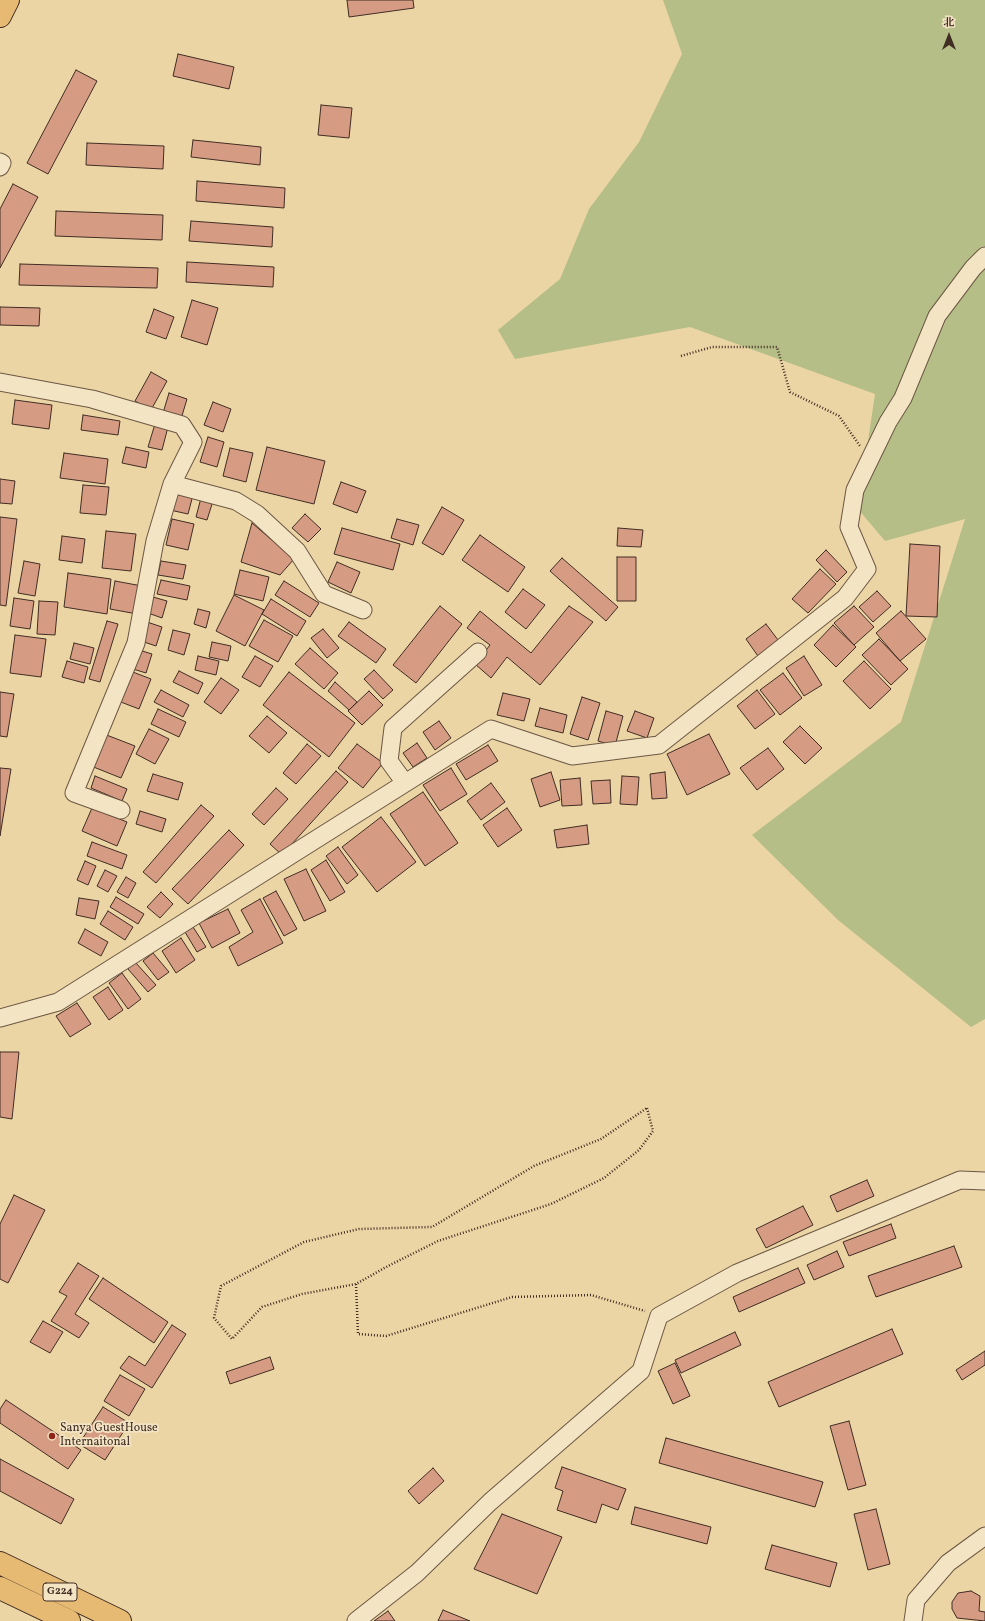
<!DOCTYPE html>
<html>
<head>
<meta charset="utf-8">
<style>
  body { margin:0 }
  #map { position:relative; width:985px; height:1621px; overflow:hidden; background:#ecd5a4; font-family:Vollkorn,"Noto Serif SC",serif }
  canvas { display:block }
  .north { position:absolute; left:929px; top:16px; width:40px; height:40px; -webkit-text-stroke:3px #f3e4c4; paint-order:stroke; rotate:0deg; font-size:11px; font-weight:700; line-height:16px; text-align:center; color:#402d24 }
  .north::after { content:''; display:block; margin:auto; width:14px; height:18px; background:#402d24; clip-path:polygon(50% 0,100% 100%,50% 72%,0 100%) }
</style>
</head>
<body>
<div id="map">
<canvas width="985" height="1621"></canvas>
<div class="north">北</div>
</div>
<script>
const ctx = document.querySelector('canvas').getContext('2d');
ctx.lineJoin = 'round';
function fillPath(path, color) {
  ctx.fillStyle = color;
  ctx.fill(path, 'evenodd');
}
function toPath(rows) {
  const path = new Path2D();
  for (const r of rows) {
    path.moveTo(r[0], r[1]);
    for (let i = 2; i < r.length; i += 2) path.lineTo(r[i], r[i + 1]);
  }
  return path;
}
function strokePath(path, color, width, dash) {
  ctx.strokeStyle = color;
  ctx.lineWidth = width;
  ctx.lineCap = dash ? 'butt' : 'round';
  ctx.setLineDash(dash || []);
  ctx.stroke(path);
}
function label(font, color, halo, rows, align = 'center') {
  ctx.font = font + ' Vollkorn,serif';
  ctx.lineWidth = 3.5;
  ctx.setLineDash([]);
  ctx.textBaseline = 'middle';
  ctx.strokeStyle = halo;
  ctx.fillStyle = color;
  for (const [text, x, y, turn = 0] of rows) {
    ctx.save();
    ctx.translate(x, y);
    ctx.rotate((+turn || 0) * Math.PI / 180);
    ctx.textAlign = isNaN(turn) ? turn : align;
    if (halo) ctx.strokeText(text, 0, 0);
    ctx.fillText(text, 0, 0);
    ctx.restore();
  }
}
fillPath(toPath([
  [663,0,985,0,985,1019,971,1027,838,920,752,835,901,722,965,519,885,541,858,509,875,394,690,327,515,359,498,330,560,279,589,209,639,142,682,54]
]), '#b5be87');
const building = toPath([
  [347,0,413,0,414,8,349,17,347,0],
  [178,54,234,67,229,89,173,76,178,54],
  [76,70,97,81,48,174,27,163,76,70],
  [321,105,352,108,349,138,318,135,321,105],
  [193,140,261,147,260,165,191,157,193,140],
  [87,143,164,146,163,169,86,165,87,143],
  [197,181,285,188,284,208,196,201,197,181],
  [13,184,38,197,0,268,0,209,13,184],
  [56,211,163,215,162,240,55,236,56,211],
  [191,221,273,227,272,247,189,241,191,221],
  [187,262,274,267,273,287,186,282,187,262],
  [20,264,158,268,157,288,19,285,20,264],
  [192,300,218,308,207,345,181,337,192,300],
  [0,307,40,308,39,326,0,325,0,307],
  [154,309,174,317,166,339,146,332,154,309],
  [151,372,167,381,151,410,135,401,151,372],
  [169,393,187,399,181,419,163,413,169,393],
  [15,400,52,405,49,429,12,424,15,400],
  [213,402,231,409,223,432,204,425,213,402],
  [83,415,120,421,118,435,81,430,83,415],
  [155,424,168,427,162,450,148,447,155,424],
  [208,437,224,442,217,467,200,462,208,437],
  [126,447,149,452,146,468,122,463,126,447],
  [267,447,325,461,314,504,256,490,267,447],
  [230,448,253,453,246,482,223,476,230,448],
  [64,453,108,459,105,484,60,478,64,453],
  [0,479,15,481,12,504,0,503,0,479],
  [341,482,366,491,357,513,333,504,341,482],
  [83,485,109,487,106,515,80,513,83,485],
  [175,491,193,495,188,514,170,510,175,491],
  [201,498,213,501,207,520,196,517,201,498],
  [442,507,464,520,443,555,422,543,442,507],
  [305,514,321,529,308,542,292,528,305,514],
  [0,517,17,519,6,606,0,605,0,517],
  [172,519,194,524,188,550,166,545,172,519],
  [397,519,419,525,413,545,391,538,397,519],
  [252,523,294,559,280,575,241,562,252,523],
  [342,528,400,544,393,570,334,554,342,528],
  [618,528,643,530,641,547,617,546,618,528],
  [106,531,136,534,131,571,102,568,106,531],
  [480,535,525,567,508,592,462,560,480,535],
  [62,536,85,539,82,563,59,560,62,536],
  [910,544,940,546,937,617,906,616,910,544],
  [826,550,847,572,837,582,816,560,826,550],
  [617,557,636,557,636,601,617,601,617,557],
  [562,558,618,607,606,621,550,571,562,558],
  [24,561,40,564,35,596,18,593,24,561],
  [161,561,186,565,183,579,158,575,161,561],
  [337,562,360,572,351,593,328,582,337,562],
  [820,569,836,584,808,613,792,599,820,569],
  [240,570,269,577,263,601,234,594,240,570],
  [68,573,111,579,107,614,64,607,68,573],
  [161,580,190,586,187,600,157,594,161,580],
  [115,581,142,586,137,614,110,609,115,581],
  [284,581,319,603,310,617,275,595,284,581],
  [523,589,545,605,526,629,505,612,523,589],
  [877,591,891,606,873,622,859,607,877,591],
  [234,595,264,610,245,646,216,631,234,595],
  [153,597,167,601,162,618,148,613,153,597],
  [14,598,34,601,30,629,10,626,14,598],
  [271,599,306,621,297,636,262,614,271,599],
  [39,601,58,602,55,635,37,634,39,601],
  [440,606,462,624,416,683,393,665,440,606],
  [569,606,593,622,540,685,507,657,491,678,475,664,490,645,467,628,480,611,531,653,569,606],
  [854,606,874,627,854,645,834,623,854,606],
  [198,609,210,612,206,628,194,624,198,609],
  [901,611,926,639,900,661,876,633,901,611],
  [264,620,293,636,278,662,249,646,264,620],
  [107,621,118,624,100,682,89,679,107,621],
  [147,622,162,627,156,646,141,641,147,622],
  [349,622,386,649,376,663,338,636,349,622],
  [766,624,781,644,760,659,746,639,766,624],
  [833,625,856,647,836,667,814,645,833,625],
  [323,629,339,648,327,658,311,638,323,629],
  [173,630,190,634,184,655,168,650,173,630],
  [15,635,46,639,41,677,10,673,15,635],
  [879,639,908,669,891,685,862,655,879,639],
  [212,642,231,646,228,661,209,657,212,642],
  [74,643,94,648,90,664,70,659,74,643],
  [310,648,338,673,324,689,295,664,310,648],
  [139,650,152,654,146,673,133,669,139,650],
  [198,656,219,661,216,675,195,670,198,656],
  [255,656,273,666,260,687,242,677,255,656],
  [804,656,822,685,804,696,786,668,804,656],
  [67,661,88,667,84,683,62,677,67,661],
  [864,661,891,689,870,709,843,681,864,661],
  [125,669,151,679,139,709,113,699,125,669],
  [374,670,393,690,383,699,364,679,374,670],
  [179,671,203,683,198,694,173,682,179,671],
  [289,672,355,723,329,757,263,705,289,672],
  [783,673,802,698,780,715,760,690,783,673],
  [221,678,239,690,221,714,204,702,221,678],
  [335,682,357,702,349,710,328,691,335,682],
  [161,690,189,705,183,717,154,702,161,690],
  [757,690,775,714,755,729,737,706,757,690],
  [369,691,383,705,362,725,348,711,369,691],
  [0,692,14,694,7,737,0,736,0,692],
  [503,693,530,699,524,721,497,715,503,693],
  [582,697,600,703,588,740,570,734,582,697],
  [540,708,567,715,563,733,535,726,540,708],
  [158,709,186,722,179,737,151,724,158,709],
  [606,711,623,716,615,746,598,741,606,711],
  [635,711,654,718,647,738,627,731,635,711],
  [267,716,287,733,269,753,249,736,267,716],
  [439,721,451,738,435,750,423,732,439,721],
  [800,726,822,748,805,764,783,742,800,726],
  [149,729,169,739,155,764,136,754,149,729],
  [104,734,135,746,121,778,91,766,104,734],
  [709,734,730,774,687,795,667,754,709,734],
  [417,743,427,758,413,767,403,753,417,743],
  [307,744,321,756,296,784,283,773,307,744],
  [357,744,383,763,363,788,338,768,357,744],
  [488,745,498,761,466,780,456,764,488,745],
  [768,748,784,769,757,790,740,768,768,748],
  [0,768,11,769,0,836,0,768],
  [451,768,467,794,440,811,423,785,451,768],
  [336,771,348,782,282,855,270,844,336,771],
  [551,772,560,800,540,807,531,779,551,772],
  [665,772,667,798,652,799,650,774,665,772],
  [153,774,183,783,178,800,147,791,153,774],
  [95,776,127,789,122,801,91,788,95,776],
  [622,776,639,777,637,805,620,804,622,776],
  [580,778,582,805,562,806,560,780,580,778],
  [610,780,611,803,593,804,591,781,610,780],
  [491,783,505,802,481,820,467,801,491,783],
  [276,788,288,799,264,825,252,814,276,788],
  [423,792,458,843,425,866,390,814,423,792],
  [201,805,214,816,156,883,143,872,201,805],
  [92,808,127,822,117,846,82,831,92,808],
  [507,808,522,830,498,847,483,825,507,808],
  [140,811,166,819,162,832,136,824,140,811],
  [381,817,416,862,377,892,342,847,381,817],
  [587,825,589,844,557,848,554,830,587,825],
  [229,830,244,845,188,904,172,889,229,830],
  [92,842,127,855,122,869,87,856,92,842],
  [338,847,358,875,347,884,326,856,338,847],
  [326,860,345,892,330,901,311,870,326,860],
  [85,861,96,866,88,885,77,880,85,861],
  [306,869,326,911,304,921,284,879,306,869],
  [105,870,117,876,108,892,97,886,105,870],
  [126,877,136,883,128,898,117,892,126,877],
  [276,891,297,929,284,936,263,898,276,891],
  [161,892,173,904,160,918,147,907,161,892],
  [116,897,144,914,138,924,110,907,116,897],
  [79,898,99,901,95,919,76,915,79,898],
  [260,899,283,943,238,966,229,947,253,932,241,910,260,899],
  [228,909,240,933,212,948,199,923,228,909],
  [108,911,133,927,125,940,100,924,108,911],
  [193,927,206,947,197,952,185,932,193,927],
  [85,929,108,942,101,956,78,943,85,929],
  [181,938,195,960,176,973,162,951,181,938],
  [153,953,169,972,158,980,143,961,153,953],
  [135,962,156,985,148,992,128,969,135,962],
  [122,973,141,999,128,1009,109,983,122,973],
  [108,987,123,1010,109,1020,93,997,108,987],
  [77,1003,91,1024,70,1037,56,1016,77,1003],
  [0,1052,19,1052,12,1119,0,1117,0,1052],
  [867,1180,874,1196,837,1212,830,1196,867,1180],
  [14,1195,45,1210,8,1283,0,1279,0,1224,14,1195],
  [803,1206,813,1225,766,1248,756,1229,803,1206],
  [891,1224,896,1238,849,1256,843,1242,891,1224],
  [954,1246,962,1267,876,1297,868,1276,954,1246],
  [837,1251,844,1267,814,1280,807,1265,837,1251],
  [78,1263,99,1276,75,1314,89,1323,79,1338,51,1321,67,1296,59,1292,78,1263],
  [798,1268,805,1283,739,1312,733,1297,798,1268],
  [103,1278,168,1322,154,1343,89,1299,103,1278],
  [43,1321,63,1332,50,1353,30,1342,43,1321],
  [172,1325,186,1334,152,1388,120,1368,129,1356,145,1366,172,1325],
  [892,1329,903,1354,779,1407,768,1382,892,1329],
  [735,1332,741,1345,681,1373,675,1360,735,1332],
  [985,1351,985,1365,962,1380,956,1370,985,1351],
  [270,1357,274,1369,230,1384,226,1372,270,1357],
  [675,1363,690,1396,673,1404,658,1371,675,1363],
  [120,1375,145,1389,129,1416,104,1401,120,1375],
  [6,1400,81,1450,68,1469,0,1423,0,1409,6,1400],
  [103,1407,129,1423,105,1460,79,1444,103,1407],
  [849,1421,866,1485,848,1490,830,1426,849,1421],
  [666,1438,823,1482,815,1507,659,1463,666,1438],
  [0,1459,74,1499,61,1524,0,1491,0,1459],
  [562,1467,626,1489,618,1510,602,1504,596,1523,557,1510,563,1491,555,1488,562,1467],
  [433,1468,444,1481,419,1504,408,1491,433,1468],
  [635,1507,711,1527,707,1544,631,1524,635,1507],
  [876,1509,890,1564,868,1570,854,1514,876,1509],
  [502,1514,562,1537,537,1594,474,1569,502,1514],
  [772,1545,837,1563,830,1587,765,1569,772,1545],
  [971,1591,980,1596,979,1611,985,1612,985,1621,957,1618,952,1609,952,1602,958,1593,971,1591],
  [443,1610,470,1621,438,1621,443,1610],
  [388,1611,395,1621,374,1621,388,1611]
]);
fillPath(building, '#d69b83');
strokePath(building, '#402d24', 1);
const minor = toPath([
  [0,162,2,163,0,167],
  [0,382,92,399,182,425,193,442,172,484,236,501,257,514,297,551,324,594,363,610],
  [405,783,389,761,393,728,478,652],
  [121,810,74,793,136,643,155,541,172,484],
  [0,1018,58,1002,491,729,572,756,659,745,845,598,867,569,849,527,855,490,888,422,903,398,937,316,973,268,985,256],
  [356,1621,417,1573,490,1502,641,1371,659,1316,737,1273,960,1180,985,1181],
  [913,1621,916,1600,948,1563,985,1536]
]);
const highway = toPath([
  [0,16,8,0],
  [0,1563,120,1621],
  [0,1588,69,1621]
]);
strokePath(minor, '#6b5744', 19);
strokePath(highway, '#402d24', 24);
strokePath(toPath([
  [681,356,712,347,777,347,790,392,839,416,860,446],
  [647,1108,653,1131,639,1150,604,1178,551,1204,438,1241,388,1266,356,1284,302,1294,262,1307,232,1339,214,1318,221,1286,304,1242,359,1229,432,1227,534,1166,601,1139,647,1108],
  [356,1284,358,1334,386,1336,512,1297,591,1295,645,1311]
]), '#402d24', 2.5, [1, 2]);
strokePath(minor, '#f3e4c4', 17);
strokePath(highway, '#e6ba72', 22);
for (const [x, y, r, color] of [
  [52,1436,4,"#8f2418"]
]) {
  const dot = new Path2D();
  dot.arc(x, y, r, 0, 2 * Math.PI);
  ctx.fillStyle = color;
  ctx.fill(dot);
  strokePath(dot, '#f3e4c4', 1.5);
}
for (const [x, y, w] of [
  [60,1592,34]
]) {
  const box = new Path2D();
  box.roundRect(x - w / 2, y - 9, w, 18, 3);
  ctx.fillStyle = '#f3e4c4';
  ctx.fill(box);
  strokePath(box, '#402d24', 1);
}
label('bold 11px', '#402d24', null, [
  ["G224",60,1592]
]);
label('12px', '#402d24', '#f3e4c4', [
  ["Sanya GuestHouse",60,1429],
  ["Internaitonal",60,1443]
], 'left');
</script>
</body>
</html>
